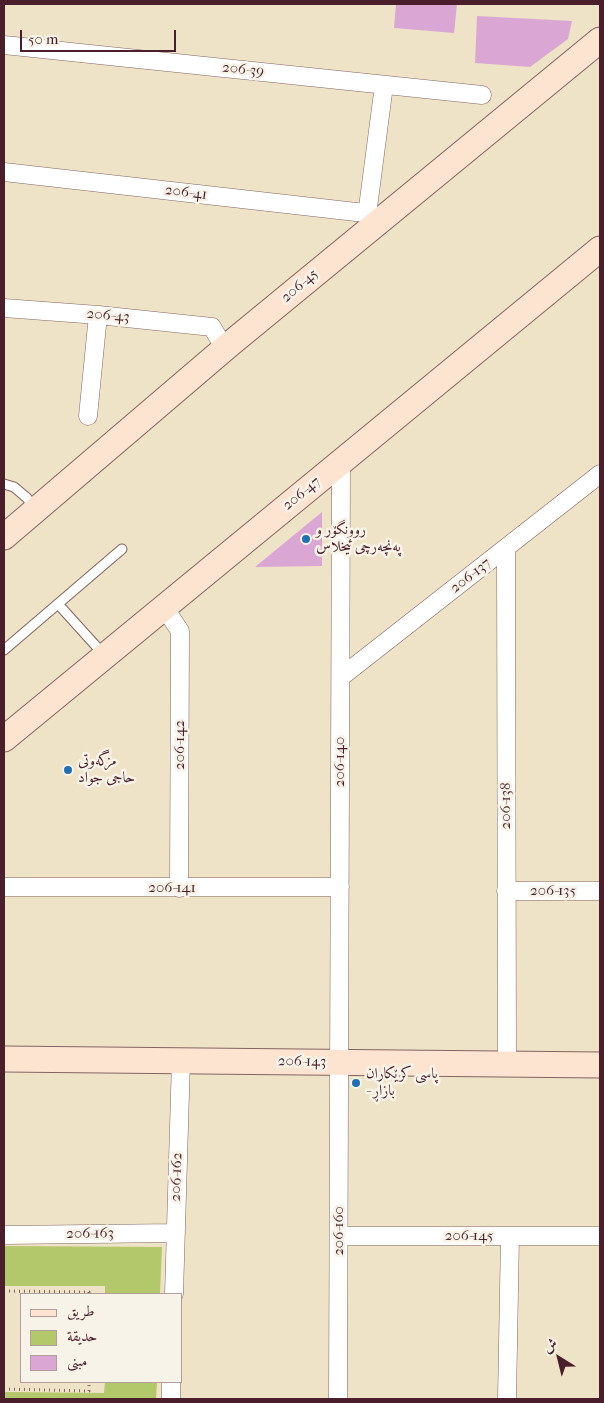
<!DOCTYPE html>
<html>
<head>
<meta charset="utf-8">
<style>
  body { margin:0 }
  #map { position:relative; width:604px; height:1403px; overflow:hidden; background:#eee3c6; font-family:"IM FELL French Canon",Amiri,serif }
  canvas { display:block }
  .frame { position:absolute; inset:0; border:5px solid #4a1f2b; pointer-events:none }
  .legend { position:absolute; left:20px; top:1293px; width:162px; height:90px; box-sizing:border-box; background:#f7f3e8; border:1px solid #b29e9c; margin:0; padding:6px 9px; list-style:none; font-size:15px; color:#4a1f2b }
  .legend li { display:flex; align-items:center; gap:10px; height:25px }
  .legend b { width:25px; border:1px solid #b29e9c }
  .north { position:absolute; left:534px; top:1333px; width:50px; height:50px; -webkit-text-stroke:4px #f7f3e8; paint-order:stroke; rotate:324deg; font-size:14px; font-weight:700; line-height:20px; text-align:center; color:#4a1f2b }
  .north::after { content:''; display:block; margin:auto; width:18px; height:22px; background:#4a1f2b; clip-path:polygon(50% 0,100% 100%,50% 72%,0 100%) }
  .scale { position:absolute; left:20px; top:30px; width:156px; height:22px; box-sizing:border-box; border:2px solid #4a1f2b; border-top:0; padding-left:6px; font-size:15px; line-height:18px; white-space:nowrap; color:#4a1f2b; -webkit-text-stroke:4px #f7f3e8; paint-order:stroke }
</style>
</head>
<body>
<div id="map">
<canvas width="604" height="1403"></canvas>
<div class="frame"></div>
<ul class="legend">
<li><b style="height:6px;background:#fde4d1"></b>طريق</li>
<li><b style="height:14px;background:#b3c76b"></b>حديقة</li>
<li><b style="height:14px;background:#daa7d5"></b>مبنى</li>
</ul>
<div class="north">ش</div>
<div class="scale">50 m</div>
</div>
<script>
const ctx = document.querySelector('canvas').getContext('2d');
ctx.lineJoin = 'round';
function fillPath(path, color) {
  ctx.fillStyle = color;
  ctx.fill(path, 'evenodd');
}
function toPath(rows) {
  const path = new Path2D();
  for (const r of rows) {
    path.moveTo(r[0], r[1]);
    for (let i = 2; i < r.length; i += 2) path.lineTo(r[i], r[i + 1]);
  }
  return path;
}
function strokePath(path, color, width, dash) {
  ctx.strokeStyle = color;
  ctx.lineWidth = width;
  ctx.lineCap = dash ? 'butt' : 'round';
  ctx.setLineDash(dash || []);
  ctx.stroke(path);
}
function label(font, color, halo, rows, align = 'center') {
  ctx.font = font + ' "IM FELL French Canon",Amiri,serif';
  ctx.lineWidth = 5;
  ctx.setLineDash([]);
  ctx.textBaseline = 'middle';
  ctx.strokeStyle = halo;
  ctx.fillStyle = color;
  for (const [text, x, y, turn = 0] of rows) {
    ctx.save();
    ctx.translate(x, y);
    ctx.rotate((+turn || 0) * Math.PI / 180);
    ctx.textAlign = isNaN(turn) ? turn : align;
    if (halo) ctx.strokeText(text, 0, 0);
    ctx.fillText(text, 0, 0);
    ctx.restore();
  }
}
fillPath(toPath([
  [4,1246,162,1247,160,1294,105,1294,105,1286,4,1286],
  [105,1382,157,1382,156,1399,4,1399,4,1392,104,1393]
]), '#b3c76b');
fillPath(toPath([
  [396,4,457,4,454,33,394,28],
  [477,16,572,21,568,39,530,67,475,63],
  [322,512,322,566,255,567]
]), '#daa7d5');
const lane = toPath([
  [4,484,14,487,27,498,35,510],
  [58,604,105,656],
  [4,650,122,549]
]);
const street = toPath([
  [4,45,482,95],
  [4,172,365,213,367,215],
  [372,225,367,215,384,85],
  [4,308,98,315,212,327,219,339,230,344],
  [88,416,98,315],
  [506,548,507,1064],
  [164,607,180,631,179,888],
  [341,677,600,474],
  [4,887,340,887],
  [506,891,600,891],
  [4,1235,176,1233],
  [339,1236,600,1236],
  [174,1294,181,1060],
  [171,1399,171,1382],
  [338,1399,341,461],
  [507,1399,510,1236]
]);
const secondary = toPath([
  [4,537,230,344,600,40],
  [4,739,600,249],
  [4,1059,600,1065]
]);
strokePath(lane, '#836461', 11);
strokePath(street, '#836461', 19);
strokePath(secondary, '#836461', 27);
strokePath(toPath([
  [4,1291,89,1292,89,1294],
  [4,1389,89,1391,89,1382]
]), '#836461', 3, [1, 4]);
strokePath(lane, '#fff', 9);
strokePath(street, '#fff', 18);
strokePath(secondary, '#fde4d1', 25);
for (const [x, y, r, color] of [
  [306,539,5,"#1f6fb2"],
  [68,770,5,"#1f6fb2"],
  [356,1083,5,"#1f6fb2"]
]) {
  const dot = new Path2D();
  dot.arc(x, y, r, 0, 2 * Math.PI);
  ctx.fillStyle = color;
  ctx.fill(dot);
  strokePath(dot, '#f7f3e8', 2);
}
label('15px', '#4a1f2b', '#f7f3e8', [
  ["206-39",243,70,6],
  ["206-41",186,193,7],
  ["206-45",300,286,-40],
  ["206-43",108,316,5],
  ["206-47",302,494,-39],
  ["206-137",471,576,-38],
  ["206-142",180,745,-90],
  ["206-140",340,762,-90],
  ["206-138",506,806,-90],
  ["206-141",172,888],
  ["206-135",553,891],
  ["206-143",302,1062,1],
  ["206-162",177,1177,-88],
  ["206-160",339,1231,-90],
  ["206-163",90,1234,-1],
  ["206-145",469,1236]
]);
label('15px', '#4a1f2b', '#f7f3e8', [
  ["روونگۆر و",316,530],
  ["په‌نچه‌رچی ئیخلاس",316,547],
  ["مزگەوتی",78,761],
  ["حاجی جواد",78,778],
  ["پاسی کرێکاران",366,1074],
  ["- بازاڕ",366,1091]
], 'left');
</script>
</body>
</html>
